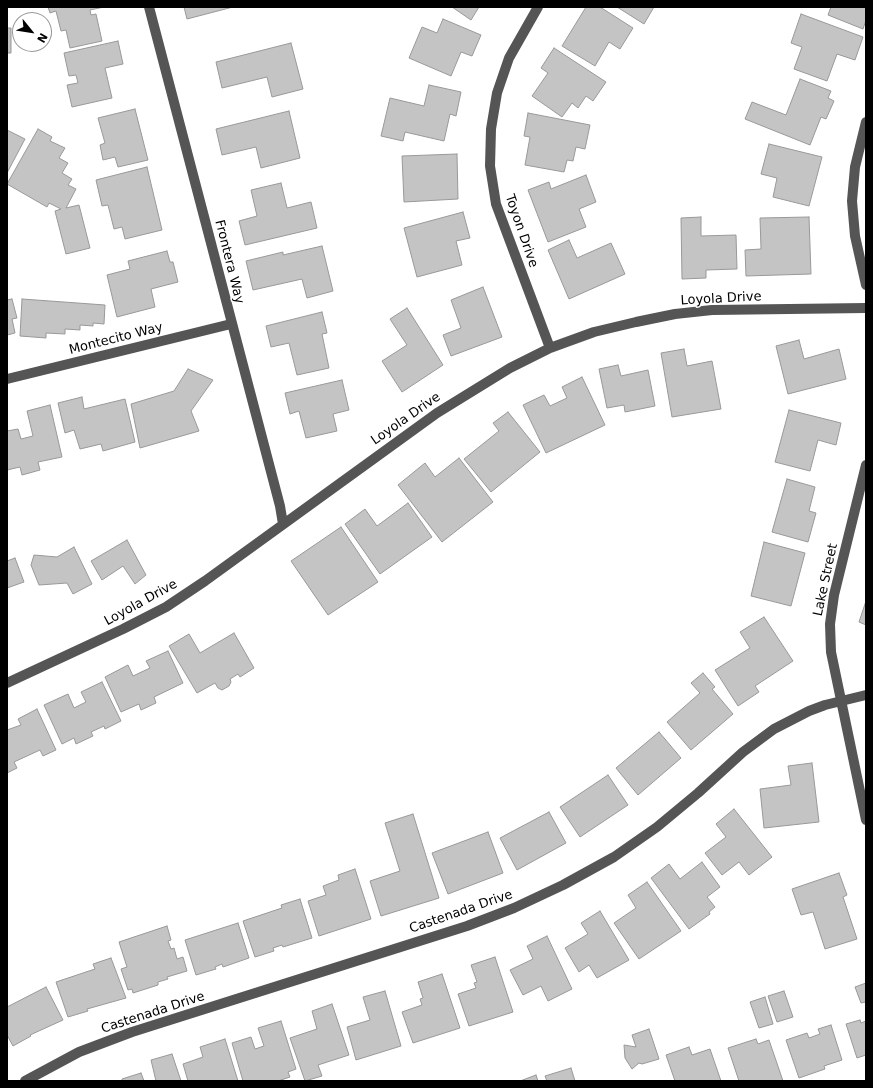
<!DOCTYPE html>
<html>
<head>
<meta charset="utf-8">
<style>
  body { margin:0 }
  #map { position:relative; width:873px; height:1088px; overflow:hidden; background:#fff; font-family:"DejaVu Sans",sans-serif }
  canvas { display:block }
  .frame { position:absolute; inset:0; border:8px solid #000; pointer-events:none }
  .north { position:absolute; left:12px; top:12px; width:40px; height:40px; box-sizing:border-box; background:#fff; border:1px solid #999; border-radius:50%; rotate:120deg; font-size:11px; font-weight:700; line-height:16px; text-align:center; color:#000 }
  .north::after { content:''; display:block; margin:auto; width:14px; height:18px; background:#000; clip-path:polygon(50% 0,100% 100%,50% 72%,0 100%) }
</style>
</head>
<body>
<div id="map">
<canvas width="873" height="1088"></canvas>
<div class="frame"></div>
<div class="north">N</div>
</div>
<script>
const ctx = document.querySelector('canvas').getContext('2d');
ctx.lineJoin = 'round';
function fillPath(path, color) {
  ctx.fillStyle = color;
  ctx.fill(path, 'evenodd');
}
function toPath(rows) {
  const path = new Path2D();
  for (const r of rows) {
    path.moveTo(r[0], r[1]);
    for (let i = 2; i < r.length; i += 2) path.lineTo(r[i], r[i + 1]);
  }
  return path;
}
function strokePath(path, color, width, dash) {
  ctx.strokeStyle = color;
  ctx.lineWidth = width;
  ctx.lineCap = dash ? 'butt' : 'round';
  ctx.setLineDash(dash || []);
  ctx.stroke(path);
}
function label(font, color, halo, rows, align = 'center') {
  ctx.font = font + ' "DejaVu Sans",sans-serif';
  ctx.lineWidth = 3;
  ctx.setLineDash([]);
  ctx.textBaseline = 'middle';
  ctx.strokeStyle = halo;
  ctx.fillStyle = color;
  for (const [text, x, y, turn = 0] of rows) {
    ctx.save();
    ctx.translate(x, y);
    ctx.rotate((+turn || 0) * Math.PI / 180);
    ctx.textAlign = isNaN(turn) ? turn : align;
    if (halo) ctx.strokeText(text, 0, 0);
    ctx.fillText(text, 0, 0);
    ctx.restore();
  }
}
const building = toPath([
  [48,7,104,7,90,10,91,15,96,14,102,41,70,48,66,30,61,31,56,11,50,13,48,7],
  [184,7,233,7,187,19,184,7],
  [452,7,479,7,471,20,452,7],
  [586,7,600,7,633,28,620,49,609,42,595,66,562,46,586,7],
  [617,7,654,7,644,24,617,7],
  [831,7,866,7,866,20,863,29,828,15,831,7],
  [801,14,863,37,855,60,837,54,827,81,794,69,802,47,791,43,801,14],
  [443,19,481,35,472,56,461,52,451,76,409,58,422,27,437,33,443,19],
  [7,28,11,28,11,53,7,53,7,28],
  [118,41,123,64,105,68,112,98,72,107,67,85,78,83,76,75,69,76,64,53,118,41],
  [291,43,303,89,272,97,267,77,222,88,216,62,291,43],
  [554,48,606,82,593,101,586,96,578,108,572,103,562,117,532,96,548,73,541,68,554,48],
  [800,79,831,91,828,98,834,101,826,119,821,117,810,145,745,119,752,102,786,115,800,79],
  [429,85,461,92,456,116,450,114,444,141,405,132,403,141,381,136,390,98,424,106,429,85],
  [135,109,148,160,118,167,115,157,103,160,100,145,105,143,98,118,135,109],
  [289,111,300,158,261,168,256,147,222,155,216,129,289,111],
  [528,113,590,125,585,149,576,147,573,161,567,160,564,172,525,165,530,137,524,136,528,113],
  [38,129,52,137,50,141,65,148,59,158,68,163,62,173,72,179,68,185,76,189,66,208,79,205,90,248,66,254,55,211,61,209,49,203,47,207,7,184,38,129],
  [7,130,25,139,7,173,7,130],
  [769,144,822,157,809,206,773,197,777,178,761,174,769,144],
  [457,154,458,199,404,202,402,156,457,154],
  [147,167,162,230,125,239,122,227,114,229,108,205,102,206,96,180,147,167],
  [586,175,596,202,579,209,586,227,548,242,528,190,549,182,551,189,586,175],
  [281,183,287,208,311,202,317,228,245,245,239,221,257,216,251,190,281,183],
  [463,212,470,238,456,241,462,265,417,277,404,228,463,212],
  [701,217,701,236,736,235,737,269,706,270,706,278,682,279,681,218,701,217],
  [809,217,811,274,746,276,745,250,761,249,760,218,809,217],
  [569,240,577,258,611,243,625,274,569,299,548,250,569,240],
  [322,246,333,291,307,298,302,279,253,290,246,261,283,252,283,255,322,246],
  [167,251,170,262,173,262,178,282,151,289,155,307,117,317,107,275,130,269,128,261,167,251],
  [483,287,502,337,451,356,443,335,461,328,451,300,483,287],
  [12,299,17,318,12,319,15,333,7,335,7,300,12,299],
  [22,299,105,305,104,324,93,323,93,326,80,325,80,330,65,329,65,334,46,333,46,338,20,336,22,299],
  [407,308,443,365,402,392,382,361,407,345,390,319,407,308],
  [322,312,327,333,322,334,329,368,297,375,289,343,271,347,266,326,322,312],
  [799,340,804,359,839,349,846,379,788,394,776,346,799,340],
  [684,349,687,366,712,361,721,409,672,417,661,353,684,349],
  [618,365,621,376,648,370,655,406,625,412,624,405,607,408,599,369,618,365],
  [188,369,213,380,191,411,199,431,140,448,131,404,174,391,188,369],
  [582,377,605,425,546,453,523,405,544,395,550,406,567,398,562,387,582,377],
  [342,380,349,410,333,414,337,431,306,438,299,411,290,414,285,393,342,380],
  [82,397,84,409,125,399,135,442,103,451,101,444,80,449,74,430,65,433,58,403,82,397],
  [50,405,62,457,38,462,40,470,22,475,20,467,7,470,7,431,18,429,21,439,33,436,27,411,50,405],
  [789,410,841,423,836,445,818,440,810,471,775,462,789,410],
  [508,412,540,452,491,492,464,459,499,431,493,423,508,412],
  [459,458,493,502,442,542,398,485,425,463,435,477,459,458],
  [787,479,815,487,809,511,816,513,808,542,772,532,787,479],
  [408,503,432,537,380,574,345,524,365,509,377,526,408,503],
  [341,527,378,582,328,615,291,561,341,527],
  [127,540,146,575,135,584,123,566,102,580,91,561,127,540],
  [764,542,805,553,791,606,751,596,764,542],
  [74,547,92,584,73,594,67,583,39,585,31,565,34,555,57,557,74,547],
  [15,558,24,582,7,588,7,561,15,558],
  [866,601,866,625,859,622,866,601],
  [764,617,793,661,755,686,759,692,738,706,715,670,750,648,740,632,764,617],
  [234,633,254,668,240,677,238,674,230,679,231,682,229,686,222,690,218,688,215,683,197,693,169,646,189,634,200,653,234,633],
  [168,651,183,683,154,697,156,703,141,710,139,704,121,712,105,677,128,665,133,676,150,668,146,661,168,651],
  [703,673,715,687,712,689,733,714,691,750,667,722,700,693,691,683,703,673],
  [102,682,121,721,105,729,104,726,91,732,93,736,76,744,74,738,62,744,44,705,68,694,74,708,86,702,81,692,102,682],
  [37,709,56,750,43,756,40,750,14,762,17,768,7,773,7,730,21,725,18,719,37,709],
  [659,732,681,758,638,795,616,768,659,732],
  [812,763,819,822,764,828,760,789,791,785,788,766,812,763],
  [608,775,628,805,580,837,560,807,608,775],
  [734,809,772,857,749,875,739,862,722,875,705,853,726,837,716,824,734,809],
  [549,812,566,843,517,870,500,838,549,812],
  [413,814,439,898,381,916,370,881,400,871,385,823,413,814],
  [488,832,503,873,448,894,432,853,488,832],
  [702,862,720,887,707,897,715,907,709,912,710,914,689,929,651,878,669,864,680,879,702,862],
  [355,869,371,919,319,936,308,901,326,895,323,886,339,880,338,875,355,869],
  [839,873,847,895,843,897,857,939,825,949,813,912,801,915,792,889,839,873],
  [647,882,681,931,639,959,614,923,636,908,628,895,647,882],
  [300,899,312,938,283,947,282,945,273,948,274,951,255,957,243,921,282,908,281,905,300,899],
  [600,911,629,960,597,978,589,965,579,972,565,948,588,934,581,923,600,911],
  [238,923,249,958,223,967,222,964,215,967,216,969,196,975,185,940,238,923],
  [167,926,171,940,168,941,171,949,174,948,177,959,183,957,187,971,167,977,168,979,158,982,158,985,133,993,132,989,128,990,121,969,127,967,119,942,167,926],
  [547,936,572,989,548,1001,541,986,523,995,510,970,533,959,527,946,547,936],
  [495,957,513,1012,469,1026,458,994,476,988,474,983,477,982,471,965,495,957],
  [111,958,126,998,87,1009,88,1011,68,1017,56,982,95,969,93,964,111,958],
  [442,974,460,1028,413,1043,402,1012,422,1005,420,999,423,998,418,982,442,974],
  [866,983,866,1002,861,1003,855,987,866,983],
  [46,987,63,1020,30,1035,31,1036,13,1046,7,1035,7,1007,46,987],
  [385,991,401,1046,356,1060,347,1027,370,1020,363,997,385,991],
  [784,991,793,1017,777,1022,768,996,784,991],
  [765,997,773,1024,759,1028,750,1002,765,997],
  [332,1004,349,1055,318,1065,322,1076,305,1081,290,1038,317,1029,312,1011,332,1004],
  [860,1020,861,1023,866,1021,866,1055,857,1058,846,1024,860,1020],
  [281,1021,296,1069,288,1072,290,1077,278,1081,243,1081,232,1043,251,1037,255,1049,264,1046,258,1028,281,1021],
  [831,1025,842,1060,824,1066,825,1069,799,1078,786,1040,807,1033,809,1038,820,1034,818,1029,831,1025],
  [649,1029,659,1059,642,1064,639,1063,632,1069,625,1058,624,1045,636,1047,632,1035,649,1029],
  [225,1039,238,1081,188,1081,183,1064,203,1057,200,1047,225,1039],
  [756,1039,758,1044,769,1040,783,1081,739,1081,728,1048,756,1039],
  [689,1047,692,1055,710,1049,721,1081,675,1081,666,1055,689,1047],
  [172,1054,181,1081,156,1081,151,1060,172,1054],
  [571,1068,575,1081,547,1081,545,1076,571,1068],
  [141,1073,144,1081,122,1081,122,1079,141,1073],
  [536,1075,538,1081,520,1081,536,1075]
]);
fillPath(building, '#c4c4c4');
strokePath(building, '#999', 1);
strokePath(toPath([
  [149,7,280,506,283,524],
  [538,7,509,58,497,93,491,129,490,166,496,204,550,348],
  [866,122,855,167,852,201,855,236,866,285],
  [7,379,231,324],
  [866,465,834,595,830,624,831,652,866,820],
  [7,683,123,629,166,607,205,581,437,413,510,368,550,348,594,332,636,322,675,314,712,310,866,308],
  [25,1081,79,1052,132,1032,467,926,514,908,563,885,614,857,657,827,698,793,743,752,774,729,809,711,825,705,866,695]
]), '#555', 10);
label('13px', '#000', '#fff', [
  ["Toyon Drive",521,231,71],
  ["Frontera Way",229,262,76],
  ["Loyola Drive",721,299,-3],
  ["Montecito Way",116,339,-14],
  ["Loyola Drive",406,419,-35],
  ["Lake Street",826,580,-78],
  ["Loyola Drive",141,603,-29],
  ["Castenada Drive",461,912,-19],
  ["Castenada Drive",153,1013,-18]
]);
</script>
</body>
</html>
